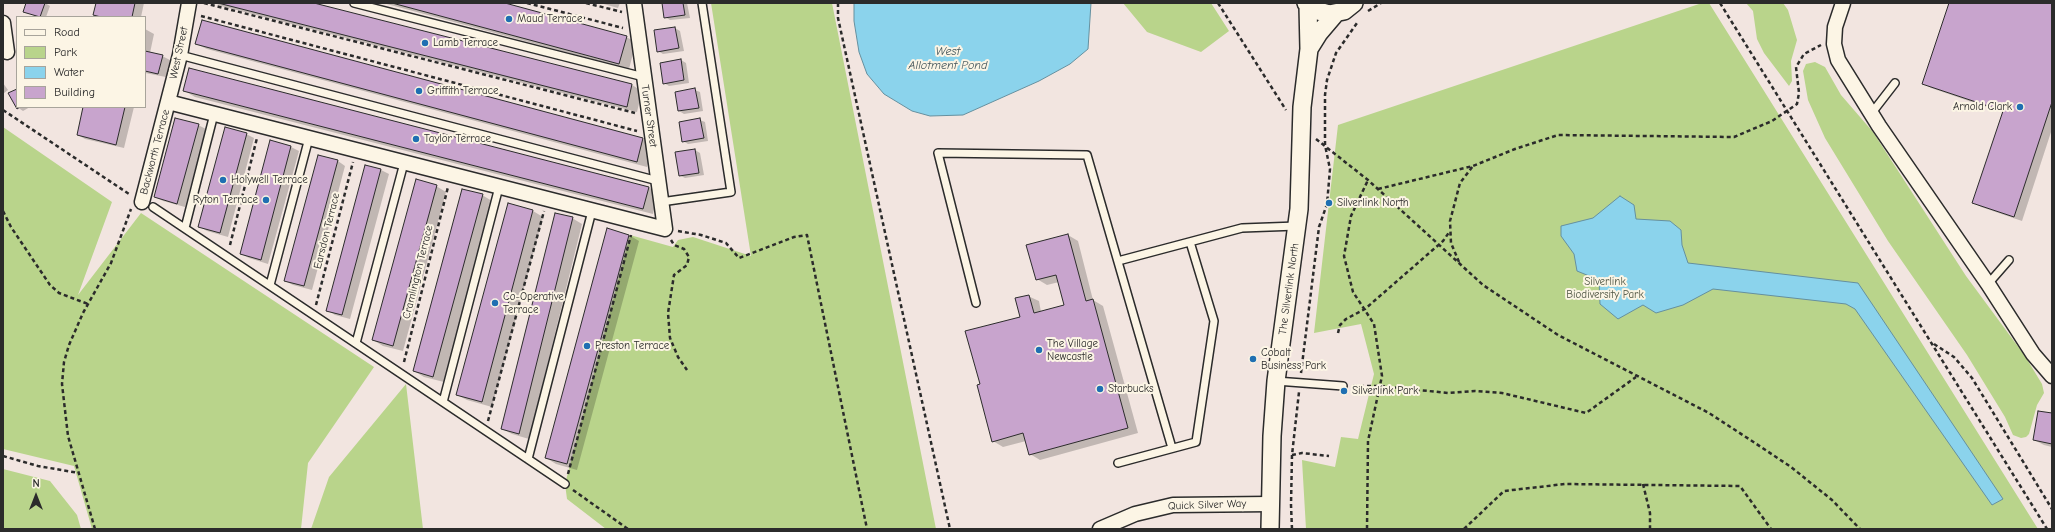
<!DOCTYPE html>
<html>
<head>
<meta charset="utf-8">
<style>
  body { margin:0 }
  #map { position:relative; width:2055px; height:532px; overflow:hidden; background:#f2e5e0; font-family:"Comic Neue",sans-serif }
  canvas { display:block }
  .frame { position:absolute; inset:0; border:4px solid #2b2b2b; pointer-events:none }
  .legend { position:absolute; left:16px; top:16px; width:130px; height:92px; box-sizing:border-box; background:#fcf5e5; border:1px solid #a8a49b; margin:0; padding:5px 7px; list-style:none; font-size:12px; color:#2b2b2b }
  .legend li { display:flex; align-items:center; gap:8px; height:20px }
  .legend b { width:20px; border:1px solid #a8a49b }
  .north { position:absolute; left:16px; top:476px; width:40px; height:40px; -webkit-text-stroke:3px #fcf5e5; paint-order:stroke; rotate:0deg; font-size:11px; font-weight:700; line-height:16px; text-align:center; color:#2b2b2b }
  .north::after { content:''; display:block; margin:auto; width:14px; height:18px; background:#2b2b2b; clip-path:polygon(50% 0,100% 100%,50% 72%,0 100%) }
</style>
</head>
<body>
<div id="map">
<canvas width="2055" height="532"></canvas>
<div class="frame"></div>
<ul class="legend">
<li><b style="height:5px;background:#fcf5e5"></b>Road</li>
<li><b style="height:11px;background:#b9d48b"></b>Park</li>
<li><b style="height:11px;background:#8bd3ec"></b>Water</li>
<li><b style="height:11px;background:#c8a4cd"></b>Building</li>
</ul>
<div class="north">N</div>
</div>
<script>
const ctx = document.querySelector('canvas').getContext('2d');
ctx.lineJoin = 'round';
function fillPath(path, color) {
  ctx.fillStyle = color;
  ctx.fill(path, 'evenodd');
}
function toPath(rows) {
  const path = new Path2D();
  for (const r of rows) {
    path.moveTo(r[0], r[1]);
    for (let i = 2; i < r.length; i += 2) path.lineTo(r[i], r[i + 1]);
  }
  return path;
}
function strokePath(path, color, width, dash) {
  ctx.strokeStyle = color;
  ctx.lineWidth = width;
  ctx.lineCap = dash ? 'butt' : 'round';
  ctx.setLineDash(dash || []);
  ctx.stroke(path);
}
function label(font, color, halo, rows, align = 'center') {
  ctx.font = font + ' "Comic Neue",sans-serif';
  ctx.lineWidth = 4;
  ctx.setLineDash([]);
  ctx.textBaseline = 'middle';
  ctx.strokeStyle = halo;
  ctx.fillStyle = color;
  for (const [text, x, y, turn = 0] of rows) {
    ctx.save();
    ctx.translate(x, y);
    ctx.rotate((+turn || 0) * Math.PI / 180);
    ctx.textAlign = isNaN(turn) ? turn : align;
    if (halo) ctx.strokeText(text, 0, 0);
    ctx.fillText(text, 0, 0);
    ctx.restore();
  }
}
fillPath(toPath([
  [711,3,832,3,936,529,606,529,567,499,565,484,630,235,673,247,678,240,693,237,751,256],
  [1123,3,1211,3,1229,31,1201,52,1147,32],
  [1702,3,1709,3,2038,529,1306,529,1302,460,1335,467,1341,437,1358,439,1374,374,1361,324,1314,333,1338,125],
  [1746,3,1783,3,1788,10,1797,40,1791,61,1792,81,1789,86,1764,53,1757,39,1753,11],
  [1815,62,1825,67,1841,95,1873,132,1966,276,2025,356,2042,384,2044,393,2037,405,2029,434,2026,437,2021,438,2013,435,2005,417,1967,355,1888,241,1825,138,1808,100,1803,71,1806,64],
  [3,127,112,202,78,295,141,213,374,367,308,463,301,529,92,529,74,466,3,449],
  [406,384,423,529,311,529,329,477],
  [3,469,50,481,77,515,81,529,3,529]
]), '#b9d48b');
const water = toPath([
  [854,3,1091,3,1088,49,1070,64,1039,81,963,115,930,116,912,111,884,94,867,74,859,52,854,21,854,3],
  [1620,196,1634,205,1636,219,1670,221,1681,230,1682,245,1688,263,1858,283,2003,499,1992,505,1855,309,1846,304,1713,289,1683,305,1656,313,1643,305,1618,319,1600,304,1599,280,1577,271,1574,254,1561,236,1561,226,1593,218,1620,196]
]);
fillPath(water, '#8bd3ec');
strokePath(water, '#65909f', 1);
fillPath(toPath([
  [27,3,45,3,50,6,46,17,37,17,24,11],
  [97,3,144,3,141,17,98,17,94,15],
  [215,3,310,3,632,85,642,91,637,112,221,6],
  [383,3,501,3,626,37,636,42,629,69],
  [600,3,620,3,618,8],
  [663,3,687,3,690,18,670,20,665,17],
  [1951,3,2052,3,2052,129,2022,221,1981,207,1974,203,2004,113,1931,88,1924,84],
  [203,21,643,139,653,145,647,167,207,49,196,44],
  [675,28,680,31,684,51,663,54,658,51,655,31],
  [145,29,154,34,150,53,162,56,170,60,166,77,145,73],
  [681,60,686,63,689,83,669,86,664,83],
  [3,83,8,90,3,94],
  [695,90,700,92,703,111,684,114,679,111],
  [185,91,648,187,658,193,653,214,195,97],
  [17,107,30,107,23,111],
  [84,107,134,107,124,148,85,139,78,135],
  [700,120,705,122,708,141,688,144,683,141],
  [198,125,206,129,185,207,163,201,155,197],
  [246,134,254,138,228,237,207,231,200,227],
  [271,141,291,147,299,151,268,264,249,258,241,254],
  [695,150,700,153,704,175,685,178,679,175],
  [338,161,345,166,312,290,293,285,285,281],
  [366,166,381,170,389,174,350,319,335,315,327,310],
  [436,186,446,192,403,351,383,346,373,340],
  [482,195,492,201,444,382,424,377,414,371],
  [508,204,533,211,543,217,492,407,467,400,457,395],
  [572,218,582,224,529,439,512,434,502,429],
  [629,235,639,241,577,470,556,464,546,458],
  [1068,235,1078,241,1093,300,1103,306,1138,433,1040,460,1030,454,1026,441,1003,447,993,441,981,385,1021,317,1028,296,1039,301,1041,312,1065,306,1059,282,1047,285,1037,279],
  [2052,414,2052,447,2044,445,2034,440]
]), '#0003');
const building = toPath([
  [26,3,45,3,40,17,23,12,26,3],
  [96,3,135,3,132,17,101,17,93,15,96,3],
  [218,3,314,3,632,84,627,107,218,3],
  [392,3,505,3,627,36,619,64,392,3],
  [662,3,683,3,685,15,664,18,662,3],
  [1949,3,2052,3,2052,102,2014,217,1972,203,2003,111,1922,84,1949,3],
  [202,20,643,138,637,162,195,44,202,20],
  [675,27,679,48,657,52,654,30,675,27],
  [145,51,163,55,158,74,145,71,145,51],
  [681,59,684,80,663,84,660,63,681,59],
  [189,68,649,187,643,209,183,91,189,68],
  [695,88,699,108,678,111,675,92,695,88],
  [17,89,17,107,20,107,17,109,8,93,17,89],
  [83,107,125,107,116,145,77,135,83,107],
  [175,118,199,124,177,204,154,197,175,118],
  [700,118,704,138,682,142,679,122,700,118],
  [225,127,247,133,220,233,198,227,225,127],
  [270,140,291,146,261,260,240,254,270,140],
  [695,149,699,173,679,176,675,152,695,149],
  [318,155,338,160,304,286,284,281,318,155],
  [365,165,381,169,342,315,326,311,365,165],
  [416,179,437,185,393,346,372,340,416,179],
  [462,189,483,194,433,377,413,371,462,189],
  [508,203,533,210,482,402,456,395,508,203],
  [555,213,573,217,519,434,501,429,555,213],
  [607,228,629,235,567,464,545,458,607,228],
  [1068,234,1086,301,1093,299,1128,428,1029,455,1023,433,992,442,977,385,980,384,965,331,1020,317,1015,298,1029,295,1034,313,1064,305,1056,275,1036,280,1026,245,1068,234],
  [2038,411,2052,413,2052,444,2033,440,2038,411]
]);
fillPath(building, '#c8a4cd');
strokePath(building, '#2b2b2b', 1);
const service = toPath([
  [354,3,644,77],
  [180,55,658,181],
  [1871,114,1895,83],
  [661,202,731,192,702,3],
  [153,207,565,484],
  [185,228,214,114],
  [1118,261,1242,228,1297,226],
  [1988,284,2009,260],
  [270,285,309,138],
  [976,303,938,153,1087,155,1172,448],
  [356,343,404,163],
  [1276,381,1343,386],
  [443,402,499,187],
  [528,459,592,211],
  [1118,463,1196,442,1214,321,1190,242]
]);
const minor = toPath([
  [1843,3,1835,27,1834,44,1838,60,1879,126,1988,284,2033,354,2052,376],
  [3,23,7,52],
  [168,102,665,229,634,3],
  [142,202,180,55,189,3],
  [1100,529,1135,514,1173,505,1270,504]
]);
const tertiary = toPath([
  [1306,3,1315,10,1329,14,1344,11,1354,3],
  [1309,49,1319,33,1336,13],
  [1270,529,1272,436,1276,381,1299,209,1302,107,1309,49,1308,6]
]);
strokePath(service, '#2b2b2b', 10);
strokePath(minor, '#2b2b2b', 17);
strokePath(tertiary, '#2b2b2b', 20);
strokePath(toPath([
  [204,3,635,113],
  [527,3,623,28],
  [586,3,622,12],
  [838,3,838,18,950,529],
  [1218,3,1286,110],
  [1720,3,2047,529],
  [1368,11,1381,3],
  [201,16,637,131],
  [3,110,129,194],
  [1316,139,1368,180,1483,285,1558,335,1709,413,1755,443,1791,467,1832,500,1860,529],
  [1378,189,1473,166,1515,149,1558,135,1734,137,1772,121,1797,104,1799,93,1796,67,1804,54,1821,45],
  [3,211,11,227,50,285,59,293,88,304],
  [678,231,701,235,726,243,739,258,794,237,807,235,867,529],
  [671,240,674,245,684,249,689,257,687,265,674,275,668,313,670,338,678,357,687,370],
  [230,245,257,138],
  [1459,262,1451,243,1450,221,1460,183,1473,166],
  [316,305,353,162],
  [1338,333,1340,325,1346,319,1365,309,1443,241,1450,231],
  [1934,344,1954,357,1972,378,2052,509],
  [404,362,448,187],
  [1301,373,1319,227,1327,204,1330,169,1325,145,1325,95,1327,80,1336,53,1357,23],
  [1353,386,1380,386,1448,393,1475,391,1502,393,1586,413,1636,377],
  [488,421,544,211],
  [1292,455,1302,453,1329,456],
  [3,456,38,466,79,473],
  [568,474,631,235],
  [1643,484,1650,513,1650,529],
  [573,490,628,529],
  [95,529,68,436,62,384,64,362,69,345,83,313,111,263,131,209],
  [1292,529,1291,505,1292,455,1299,392],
  [1367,529,1368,441,1382,376,1374,324,1353,292,1344,256,1351,216,1368,180],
  [1464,529,1504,491,1565,484,1740,486,1771,529]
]), '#2b2b2b', 2.5, [4, 3]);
strokePath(service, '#fcf5e5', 7);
strokePath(minor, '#fcf5e5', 14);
strokePath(tertiary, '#fcf5e5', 17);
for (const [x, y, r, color] of [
  [509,19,4,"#1f6fb2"],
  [425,43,4,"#1f6fb2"],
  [419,91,4,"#1f6fb2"],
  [2020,107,4,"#1f6fb2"],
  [416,139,4,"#1f6fb2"],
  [223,180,4,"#1f6fb2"],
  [266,200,4,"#1f6fb2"],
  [1329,203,4,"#1f6fb2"],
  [495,303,4,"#1f6fb2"],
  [587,346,4,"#1f6fb2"],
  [1039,350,4,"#1f6fb2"],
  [1253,359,4,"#1f6fb2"],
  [1100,389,4,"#1f6fb2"],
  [1344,391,4,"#1f6fb2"]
]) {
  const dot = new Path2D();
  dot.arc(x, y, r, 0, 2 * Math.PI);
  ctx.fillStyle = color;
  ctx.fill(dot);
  strokePath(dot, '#fcf5e5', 1.5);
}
label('11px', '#2b2b2b', '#fcf5e5', [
  ["Maud Terrace",517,19],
  ["Lamb Terrace",433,43],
  ["Griffith Terrace",427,91],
  ["Arnold Clark",2012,107,"right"],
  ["Taylor Terrace",424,139],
  ["Holywell Terrace",231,180],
  ["Ryton Terrace",258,200,"right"],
  ["Silverlink North",1337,203],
  ["Co-Operative",503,297],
  ["Terrace",503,310],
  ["The Village",1047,344],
  ["Newcastle",1047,357],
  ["Preston Terrace",595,346],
  ["Cobalt",1261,353],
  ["Business Park",1261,366],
  ["Starbucks",1108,389],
  ["Silverlink Park",1352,391]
], 'left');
label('11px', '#2b2b2b', '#fcf5e5', [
  ["West Street",179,53,-78],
  ["Turner Street",649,116,82],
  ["Backworth Terrace",155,152,-75],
  ["Earsdon Terrace",327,231,-76],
  ["Cramlington Terrace",418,272,-76],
  ["The Silverlink North",1289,289,-82],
  ["Quick Silver Way",1207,505,-2]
]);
label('11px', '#4e5543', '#fcf5e5', [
  ["Silverlink",1605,282],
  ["Biodiversity Park",1605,295]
]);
label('italic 12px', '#43555b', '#fcf5e5', [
  ["West",948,52],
  ["Allotment Pond",948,66]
]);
</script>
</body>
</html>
